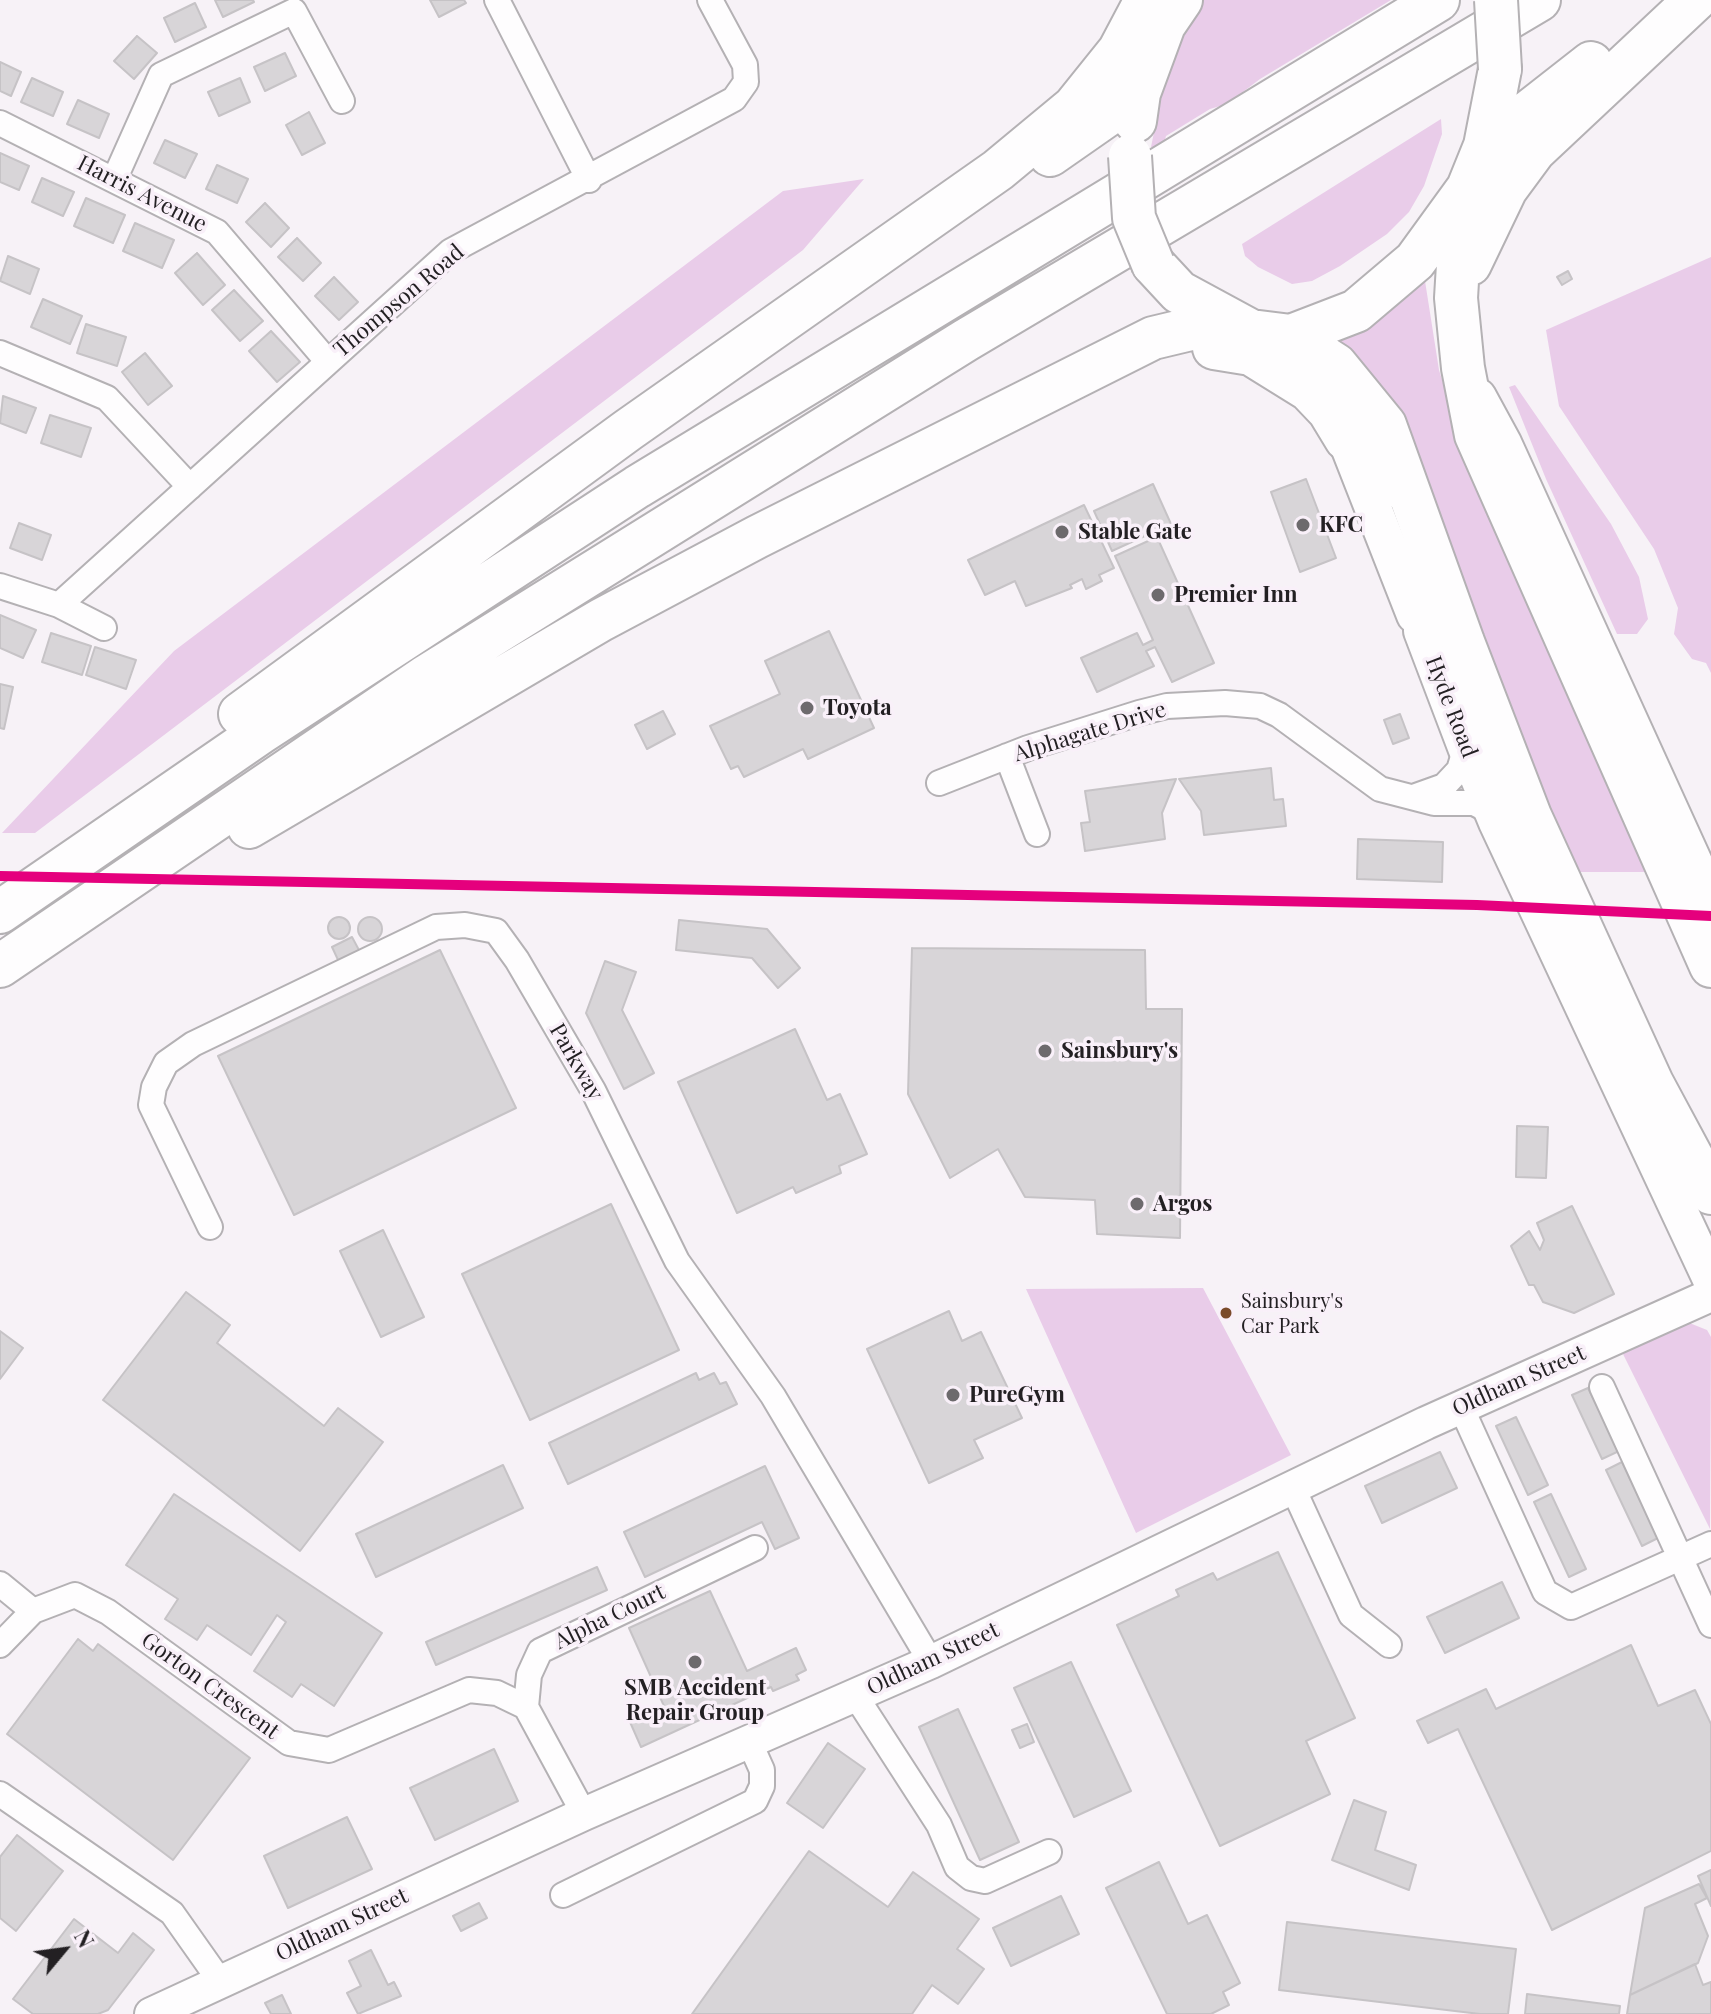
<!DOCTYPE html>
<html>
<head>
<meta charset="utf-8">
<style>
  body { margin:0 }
  #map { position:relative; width:1711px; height:2014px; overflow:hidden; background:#f7f2f7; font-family:"Playfair Display",serif }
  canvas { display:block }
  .north { position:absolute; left:24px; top:1910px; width:80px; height:80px; -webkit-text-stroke:6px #f9f0f9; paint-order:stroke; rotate:61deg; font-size:22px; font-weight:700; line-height:32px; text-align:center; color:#232023 }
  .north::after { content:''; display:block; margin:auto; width:28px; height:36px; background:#232023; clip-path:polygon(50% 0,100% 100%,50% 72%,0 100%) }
</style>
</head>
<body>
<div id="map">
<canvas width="1711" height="2014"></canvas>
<div class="north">N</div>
</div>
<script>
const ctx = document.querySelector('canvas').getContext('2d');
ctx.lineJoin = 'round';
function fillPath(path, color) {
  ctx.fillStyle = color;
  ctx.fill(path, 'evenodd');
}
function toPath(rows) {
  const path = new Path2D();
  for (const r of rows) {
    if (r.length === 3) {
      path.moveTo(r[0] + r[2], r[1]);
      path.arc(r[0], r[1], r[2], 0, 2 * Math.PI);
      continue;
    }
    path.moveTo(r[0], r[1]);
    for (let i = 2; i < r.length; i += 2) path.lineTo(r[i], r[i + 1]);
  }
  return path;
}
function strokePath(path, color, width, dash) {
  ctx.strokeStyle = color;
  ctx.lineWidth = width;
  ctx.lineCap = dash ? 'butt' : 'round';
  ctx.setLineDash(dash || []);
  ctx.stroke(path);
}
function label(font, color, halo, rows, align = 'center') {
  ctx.font = font + ' "Playfair Display",serif';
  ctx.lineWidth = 7;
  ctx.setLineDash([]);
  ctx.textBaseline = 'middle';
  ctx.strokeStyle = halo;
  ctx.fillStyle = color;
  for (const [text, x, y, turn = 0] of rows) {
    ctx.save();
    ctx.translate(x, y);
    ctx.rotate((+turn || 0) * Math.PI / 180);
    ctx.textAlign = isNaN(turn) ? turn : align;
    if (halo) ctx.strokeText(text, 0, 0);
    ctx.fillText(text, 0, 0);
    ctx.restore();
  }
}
fillPath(toPath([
  [1200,0,1391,0,1260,79,1227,104,1210,109,1166,136,1163,147,1151,147,1165,78],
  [1441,119,1442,134,1424,186,1409,212,1387,234,1340,266,1312,281,1292,284,1258,267,1245,256,1242,244],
  [864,179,803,250,35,833,2,833,174,651,783,191],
  [1711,257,1711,673,1706,663,1692,659,1674,634,1678,608,1654,549,1559,406,1546,330],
  [1425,281,1439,370,1455,422,1655,872,1571,872,1447,542,1411,434,1400,413,1323,344,1372,326],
  [1515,385,1611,524,1639,577,1648,619,1637,634,1617,634,1546,479,1509,387],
  [1203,1288,1291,1455,1136,1533,1026,1289],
  [1682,1320,1707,1330,1711,1337,1710,1529,1622,1352]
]), '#e9cce9');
const building = toPath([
  [215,0,253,0,254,2,223,17,215,0],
  [430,0,464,0,466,3,439,17,430,0],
  [195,3,206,27,175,42,164,18,195,3],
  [137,36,157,53,134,79,114,61,137,36],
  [285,53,296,76,265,91,254,67,285,53],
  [0,62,21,72,11,96,0,91,0,62],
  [32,78,63,92,53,116,21,102,32,78],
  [240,78,250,102,219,116,208,92,240,78],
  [78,100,109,114,99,138,67,124,78,100],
  [309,112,325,143,302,155,286,125,309,112],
  [165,140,197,154,185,178,154,163,165,140],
  [0,153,29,166,19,190,0,182,0,153],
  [217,165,248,179,237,203,206,189,217,165],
  [42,178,74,192,63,216,32,202,42,178],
  [86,198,125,215,113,243,74,226,86,198],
  [265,203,289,228,271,247,246,222,265,203],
  [135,223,174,240,162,268,123,251,135,223],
  [297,238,321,263,303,281,278,257,297,238],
  [197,253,225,285,203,305,175,273,197,253],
  [8,256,39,269,30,294,0,281,8,256],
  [1568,271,1572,279,1562,285,1557,277,1568,271],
  [334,277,358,302,339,320,315,296,334,277],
  [234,290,263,321,240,341,212,310,234,290],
  [43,299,82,316,70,344,31,327,43,299],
  [86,324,126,337,117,366,77,353,86,324],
  [271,331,300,362,277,382,249,351,271,331],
  [145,353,172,386,148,405,122,372,145,353],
  [3,396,36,408,26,433,0,423,3,396],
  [50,415,91,428,81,457,41,443,50,415],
  [1306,479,1336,558,1300,572,1271,492,1306,479],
  [1153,484,1171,524,1112,551,1094,511,1153,484],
  [1084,505,1114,568,1099,575,1102,581,1086,589,1082,579,1070,585,1072,588,1026,606,1015,581,985,595,968,560,1084,505],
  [19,523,51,535,42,560,10,548,19,523],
  [1157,537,1214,663,1172,682,1155,647,1146,651,1154,666,1097,692,1081,658,1137,633,1143,645,1153,640,1115,556,1157,537],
  [0,615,36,630,23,658,0,648,0,615],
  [829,631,874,728,808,759,803,749,744,777,738,766,731,769,710,726,780,694,765,661,829,631],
  [51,633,91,646,82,675,42,662,51,633],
  [95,647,136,660,126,689,86,675,95,647],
  [0,684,13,687,4,729,0,728,0,684],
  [663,711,675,734,647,749,635,725,663,711],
  [1400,714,1409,738,1393,744,1384,720,1400,714],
  [1271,768,1274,800,1283,799,1286,826,1204,835,1201,811,1179,779,1271,768],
  [1176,779,1162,813,1165,839,1085,851,1081,823,1090,822,1085,791,1176,779],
  [1358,839,1443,842,1442,882,1357,879,1358,839],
  [339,928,11],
  [370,929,12],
  [679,920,767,929,800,968,778,988,752,958,676,950,679,920],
  [352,937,360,952,339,962,332,947,352,937],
  [912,948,1145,950,1146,1009,1182,1009,1180,1238,1097,1234,1095,1200,1025,1197,998,1149,950,1178,908,1094,912,948],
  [440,950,516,1108,294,1215,218,1056,440,950],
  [605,961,636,972,622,1010,654,1073,624,1089,586,1013,605,961],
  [795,1029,827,1100,840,1094,867,1154,839,1166,841,1173,796,1193,793,1187,737,1213,678,1082,795,1029],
  [1517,1126,1548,1127,1546,1178,1516,1177,1517,1126],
  [611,1204,679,1350,530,1420,462,1274,611,1204],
  [1572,1206,1614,1294,1574,1313,1543,1302,1534,1285,1529,1285,1511,1246,1529,1231,1540,1250,1544,1240,1537,1223,1572,1206],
  [383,1230,424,1317,381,1337,340,1251,383,1230],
  [186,1292,230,1325,217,1343,324,1426,338,1408,383,1442,300,1551,103,1400,186,1292],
  [949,1311,962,1341,981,1332,1022,1418,974,1440,983,1458,929,1483,867,1349,949,1311],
  [0,1331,23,1348,0,1379,0,1331],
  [696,1373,699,1380,714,1373,720,1384,726,1382,737,1404,568,1484,549,1443,696,1373],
  [1588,1388,1619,1451,1602,1459,1572,1395,1588,1388],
  [1516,1417,1548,1485,1528,1495,1496,1426,1516,1417],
  [1440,1452,1457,1488,1382,1523,1365,1486,1440,1452],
  [1622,1462,1658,1538,1642,1546,1606,1470,1622,1462],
  [503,1465,523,1508,376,1577,356,1534,503,1465],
  [765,1466,799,1538,775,1549,762,1522,645,1577,624,1532,765,1466],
  [174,1494,382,1633,334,1706,301,1684,292,1697,254,1671,286,1622,277,1615,251,1655,207,1625,197,1640,165,1619,178,1599,126,1565,174,1494],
  [1551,1494,1586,1569,1569,1577,1534,1502,1551,1494],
  [1278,1552,1355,1718,1306,1741,1330,1794,1220,1846,1117,1625,1179,1596,1176,1590,1213,1573,1217,1580,1278,1552],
  [597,1567,607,1590,436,1665,426,1642,597,1567],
  [1502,1582,1519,1618,1445,1653,1427,1617,1502,1582],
  [710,1591,747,1671,796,1648,806,1670,796,1675,799,1680,773,1691,771,1687,641,1747,630,1722,664,1706,629,1628,710,1591],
  [78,1639,93,1651,98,1644,250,1758,173,1860,7,1734,78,1639],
  [1631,1645,1658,1706,1695,1690,1711,1724,1711,1851,1552,1930,1458,1729,1428,1743,1417,1721,1486,1689,1496,1709,1631,1645],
  [1071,1662,1131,1791,1074,1817,1014,1688,1071,1662],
  [958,1709,1019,1842,980,1860,919,1727,958,1709],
  [1027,1724,1034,1742,1020,1748,1012,1730,1027,1724],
  [828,1743,865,1769,823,1828,787,1803,828,1743],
  [494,1749,518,1801,435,1840,410,1788,494,1749],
  [1354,1800,1386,1812,1375,1850,1416,1865,1409,1890,1332,1860,1354,1800],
  [347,1817,372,1869,288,1908,264,1856,347,1817],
  [17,1835,63,1871,16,1931,0,1918,0,1857,17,1835],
  [809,1851,888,1907,913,1872,979,1919,957,1949,984,1969,958,2004,932,1985,912,2014,692,2014,809,1851],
  [1159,1862,1188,1924,1207,1915,1240,1983,1223,1992,1229,2005,1211,2014,1167,2014,1106,1888,1159,1862],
  [1711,1870,1711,1906,1698,1876,1711,1870],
  [1699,1884,1707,1898,1695,1904,1708,1936,1698,1963,1630,1995,1645,1908,1699,1884],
  [1061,1896,1079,1934,1011,1966,993,1928,1061,1896],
  [479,1903,487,1918,461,1931,453,1916,479,1903],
  [74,1919,118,1953,133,1933,154,1950,108,2010,98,2014,33,2014,13,1999,74,1919],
  [1287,1922,1516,1949,1508,2014,1480,2014,1279,1990,1287,1922],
  [371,1950,388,1985,394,1982,401,1996,358,2014,347,1993,361,1986,349,1961,371,1950],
  [1695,1964,1703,1985,1711,1982,1711,2014,1627,2014,1630,1995,1695,1964],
  [1527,1994,1620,2006,1619,2014,1525,2014,1527,1994],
  [282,1995,291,2014,271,2014,265,2003,282,1995]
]);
fillPath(building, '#d8d5d8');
strokePath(building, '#c6c3c6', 2);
const street = toPath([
  [497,0,589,180],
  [0,123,217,232,328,362],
  [115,178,161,75,294,11,342,101],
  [0,353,107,398,190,487],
  [0,586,59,605,104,628],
  [59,605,451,251,734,99,746,82,745,65,710,0],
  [1007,756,1037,834],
  [939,783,1028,748,1139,713,1167,706,1225,703,1260,706,1279,715,1380,789,1434,803,1474,803,1493,813],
  [1416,796,1444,786,1459,770,1466,747],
  [210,1227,151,1105,154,1087,166,1063,193,1044,436,927,465,925,496,931,517,960,593,1090,677,1261,773,1396,931,1662],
  [1602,1387,1711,1625],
  [1461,1407,1545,1592,1571,1607,1711,1544],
  [1292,1486,1351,1615,1389,1645],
  [0,1584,33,1611],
  [0,1645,33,1611,75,1595,108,1612,289,1743,329,1750,469,1690,497,1693,526,1707],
  [855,1695,939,1825,957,1867,971,1878,985,1881,1049,1852],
  [0,1794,172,1913,220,1981],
  [584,1814,526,1707,529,1675,540,1651,755,1548],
  [563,1895,755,1801,762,1786,762,1770,749,1741]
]);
const secondary = toPath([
  [151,2014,584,1814,931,1662,1426,1423,1711,1295]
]);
const primary = toPath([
  [1478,397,1503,443,1711,900],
  [1346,439,1415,615],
  [1422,541,1422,631,1466,747,1497,822,1711,1279]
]);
const highway = toPath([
  [1135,121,1139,93,1164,25,1181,0],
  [1485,146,1591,63],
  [1050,155,1139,93],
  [1468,188,1459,248,1456,298,1463,368,1476,435,1711,966],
  [1153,264,1179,292,1251,331,1291,336,1356,311,1415,261,1468,188,1485,146,1500,69],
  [1470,264,1506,189,1534,151,1695,0],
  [1291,336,1336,365,1385,425,1463,642,1530,816,1652,1083,1711,1193],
  [1214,348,1251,354,1309,390,1329,411,1346,439,1408,493],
  [240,714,628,430,998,170,1074,107,1119,51,1146,0],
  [249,827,601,620,757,537,1153,338,1199,327,1251,331],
  [0,912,260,733,637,487,1438,0],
  [0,966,425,677,966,340,1539,0]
]);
strokePath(street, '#b4b1b4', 28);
strokePath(secondary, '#b4b1b4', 36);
strokePath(primary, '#b4b1b4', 40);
strokePath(highway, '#b4b1b4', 46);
strokePath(street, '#fefdfe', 24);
strokePath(secondary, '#fefdfe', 32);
strokePath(primary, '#fefdfe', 36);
strokePath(highway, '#fefdfe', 42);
const highwayBridge = toPath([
  [1496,0,1500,69],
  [1130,156,1134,218,1153,264]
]);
strokePath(highwayBridge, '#b4b1b4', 46, []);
strokePath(highwayBridge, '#fefdfe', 42);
strokePath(toPath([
  [0,876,1477,905,1711,916]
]), '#e5007d', 10);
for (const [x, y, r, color] of [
  [1303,525,8,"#6d6a6d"],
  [1062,532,8,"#6d6a6d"],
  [1158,595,8,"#6d6a6d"],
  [807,708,8,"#6d6a6d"],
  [1045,1051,8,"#6d6a6d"],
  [1137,1204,8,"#6d6a6d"],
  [1226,1313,7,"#7a4b2a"],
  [953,1395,8,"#6d6a6d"],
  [695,1662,8,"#6d6a6d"]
]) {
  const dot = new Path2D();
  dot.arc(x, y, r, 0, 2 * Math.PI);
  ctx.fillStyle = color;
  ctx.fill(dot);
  strokePath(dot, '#f9f0f9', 3);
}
label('20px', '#232023', '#f9f0f9', [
  ["Sainsbury's",1241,1302],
  ["Car Park",1241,1327]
], 'left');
label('22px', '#232023', '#f9f0f9', [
  ["Harris Avenue",142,194,27],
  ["Thompson Road",399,301,-40],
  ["Hyde Road",1451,707,69],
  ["Alphagate Drive",1090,732,-17],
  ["Parkway",576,1062,60],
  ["Oldham Street",1519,1381,-24],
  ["Alpha Court",610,1617,-26],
  ["Oldham Street",933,1659,-25],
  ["Gorton Crescent",210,1686,36],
  ["Oldham Street",342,1925,-25]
]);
label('bold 22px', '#232023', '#f9f0f9', [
  ["KFC",1319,525],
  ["Stable Gate",1078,532],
  ["Premier Inn",1174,595],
  ["Toyota",823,708],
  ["Sainsbury's",1061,1051],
  ["Argos",1153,1204],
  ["PureGym",969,1395],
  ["SMB Accident",695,1688,"center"],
  ["Repair Group",695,1713,"center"]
], 'left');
</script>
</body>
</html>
